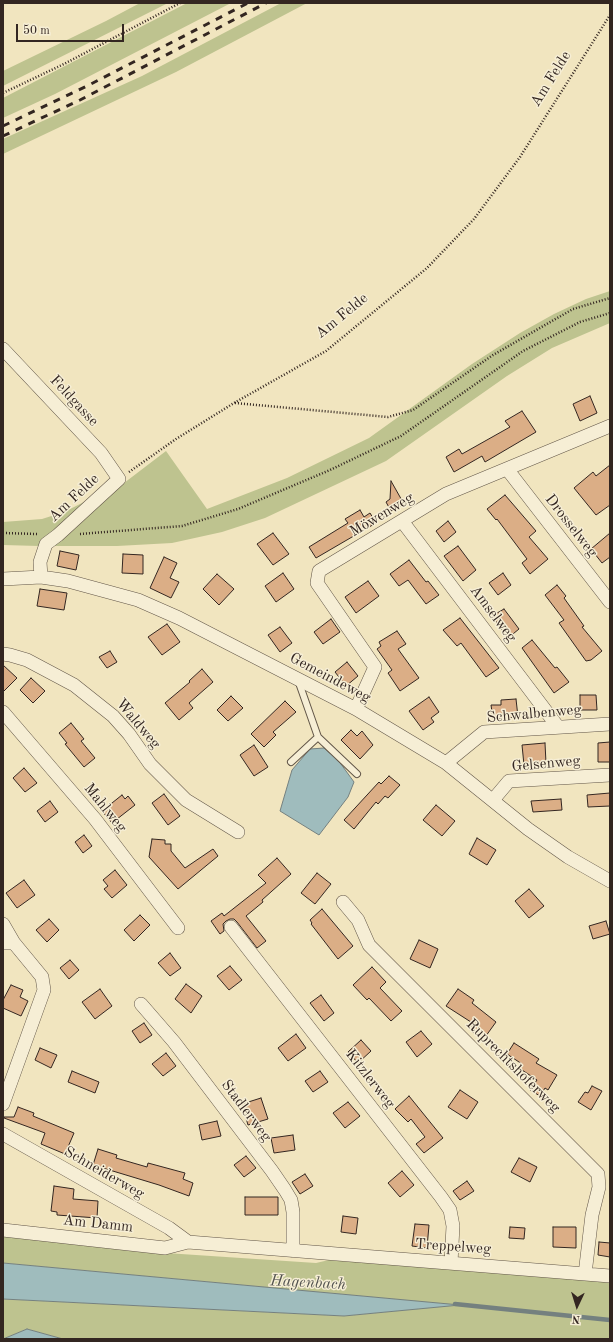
<!DOCTYPE html>
<html>
<head>
<meta charset="utf-8">
<style>
  body { margin:0 }
  #map { position:relative; width:613px; height:1342px; overflow:hidden; background:#f1e5bf; font-family:"Old Standard TT",serif }
  canvas { display:block }
  .frame { position:absolute; inset:0; border:4px solid #332621; pointer-events:none }
  .north { position:absolute; left:557px; top:1286px; width:40px; height:40px; -webkit-text-stroke:3px #f6eed5; paint-order:stroke; rotate:184deg; font-size:11px; font-weight:700; line-height:16px; text-align:center; color:#332621 }
  .north::after { content:''; display:block; margin:auto; width:14px; height:18px; background:#332621; clip-path:polygon(50% 0,100% 100%,50% 72%,0 100%) }
  .scale { position:absolute; left:16px; top:24px; width:108px; height:18px; box-sizing:border-box; border:2px solid #332621; border-top:0; padding-left:5px; font-size:12px; line-height:14px; white-space:nowrap; color:#332621; -webkit-text-stroke:3px #f6eed5; paint-order:stroke }
</style>
</head>
<body>
<div id="map">
<canvas width="613" height="1342"></canvas>
<div class="frame"></div>
<div class="north">N</div>
<div class="scale">50 m</div>
</div>
<script>
const ctx = document.querySelector('canvas').getContext('2d');
ctx.lineJoin = 'round';
function fillPath(path, color) {
  ctx.fillStyle = color;
  ctx.fill(path, 'evenodd');
}
function toPath(rows) {
  const path = new Path2D();
  for (const r of rows) {
    path.moveTo(r[0], r[1]);
    for (let i = 2; i < r.length; i += 2) path.lineTo(r[i], r[i + 1]);
  }
  return path;
}
function strokePath(path, color, width, dash) {
  ctx.strokeStyle = color;
  ctx.lineWidth = width;
  ctx.lineCap = dash ? 'butt' : 'round';
  ctx.setLineDash(dash || []);
  ctx.stroke(path);
}
function label(font, color, halo, rows, align = 'center') {
  ctx.font = font + ' "Old Standard TT",serif';
  ctx.lineWidth = 3;
  ctx.setLineDash([]);
  ctx.textBaseline = 'middle';
  ctx.strokeStyle = halo;
  ctx.fillStyle = color;
  for (const [text, x, y, turn = 0] of rows) {
    ctx.save();
    ctx.translate(x, y);
    ctx.rotate((+turn || 0) * Math.PI / 180);
    ctx.textAlign = isNaN(turn) ? turn : align;
    if (halo) ctx.strokeText(text, 0, 0);
    ctx.fillText(text, 0, 0);
    ctx.restore();
  }
}
fillPath(toPath([
  [140,3,168,3,3,86,3,71,106,21],
  [187,3,231,3,55,94,3,118,3,98],
  [281,3,307,3,176,72,3,154,3,139,142,76],
  [610,291,610,323,552,348,507,376,386,461,265,518,222,532,172,543,117,546,52,546,107,496,166,451,207,509,287,478,369,438,472,364,520,333,554,314,586,299],
  [94,497,39,546,3,545,3,522,42,519,64,512],
  [3,1236,166,1253,316,1263,329,1260,610,1281,610,1339,63,1339,27,1329,3,1339,3,1299,344,1316,457,1305,3,1263]
]), '#bec38f');
const water = toPath([
  [324,748,338,760,354,782,348,797,319,835,280,811,292,770,310,749,324,748],
  [3,1263,460,1305,344,1316,3,1299,3,1263],
  [27,1329,63,1339,3,1339,27,1329]
]);
fillPath(water, '#9fbcbd');
strokePath(water, '#74807f', 1);
strokePath(toPath([
  [455,1304,610,1320]
]), '#74807f', 4.5);
const building = toPath([
  [590,396,597,413,580,421,573,404,590,396],
  [522,411,536,432,485,462,482,456,454,472,446,457,459,449,462,454,510,427,505,421,522,411],
  [610,465,610,505,596,515,574,488,593,472,596,476,610,465],
  [391,481,404,504,391,511,386,502,390,499,391,481],
  [505,495,536,531,529,537,548,559,530,574,522,563,527,559,497,519,496,520,487,509,505,495],
  [360,510,364,517,370,513,376,523,316,558,309,547,348,523,345,519,360,510],
  [448,521,456,532,444,542,436,531,448,521],
  [273,533,289,554,273,565,257,544,273,533],
  [610,533,610,557,602,563,591,549,610,533],
  [458,546,476,570,463,581,444,556,458,546],
  [60,551,79,555,76,570,57,566,60,551],
  [123,554,143,555,143,574,122,573,123,554],
  [164,557,177,563,170,578,179,582,171,598,150,588,164,557],
  [409,560,426,582,428,581,439,595,426,604,408,580,399,586,390,574,409,560],
  [283,573,294,589,276,602,265,586,283,573],
  [503,573,511,585,498,595,489,583,503,573],
  [217,574,234,589,219,605,203,589,217,574],
  [368,581,379,596,356,613,345,597,368,581],
  [557,585,566,596,564,598,584,626,582,627,602,651,591,660,586,661,559,623,564,620,545,595,557,585],
  [40,589,67,593,64,610,37,606,40,589],
  [504,609,519,629,508,638,492,616,504,609],
  [460,618,499,668,486,677,461,643,457,646,443,630,460,618],
  [331,619,340,632,323,644,314,632,331,619],
  [167,624,180,642,162,655,148,637,167,624],
  [280,627,292,643,280,652,268,635,280,627],
  [397,631,406,644,398,649,419,678,400,691,388,673,392,670,377,649,381,646,379,642,397,631],
  [532,640,555,668,557,667,569,682,554,693,522,648,532,640],
  [110,651,117,662,107,668,99,657,110,651],
  [347,662,358,676,346,686,335,672,347,662],
  [3,665,17,678,3,692,3,665],
  [202,669,213,682,189,703,193,708,179,720,165,703,190,682,189,681,202,669],
  [31,678,45,691,33,703,20,690,31,678],
  [580,695,596,695,597,710,580,710,580,695],
  [231,696,243,708,228,721,217,710,231,696],
  [429,697,439,712,431,718,434,722,423,730,409,711,429,697],
  [516,699,518,717,493,719,491,705,501,705,501,700,516,699],
  [285,701,296,712,273,732,276,735,264,747,251,734,285,701],
  [71,723,84,739,81,741,95,758,84,767,65,744,67,743,59,733,71,723],
  [351,730,357,736,362,731,373,745,360,759,341,740,351,730],
  [610,742,610,762,598,762,598,743,610,742],
  [545,743,546,763,524,765,522,745,545,743],
  [254,745,268,767,254,776,240,755,254,745],
  [24,768,37,783,25,792,13,778,24,768],
  [389,776,400,785,388,798,385,796,378,804,376,802,354,829,344,820,379,782,381,784,389,776],
  [610,793,610,806,588,807,587,795,610,793],
  [164,794,180,816,168,825,152,803,164,794],
  [122,795,125,799,128,796,135,805,112,823,102,811,122,795],
  [561,799,562,810,533,812,531,801,561,799],
  [50,801,58,812,45,822,37,811,50,801],
  [436,805,455,821,442,836,423,820,436,805],
  [84,835,92,846,83,853,75,842,84,835],
  [477,838,496,850,487,865,469,854,477,838],
  [152,839,165,840,165,844,171,844,171,851,185,868,213,849,218,856,178,889,149,857,152,839],
  [277,858,291,874,262,900,263,902,246,916,266,941,257,948,237,922,234,919,230,919,226,921,223,924,224,931,220,934,211,921,222,913,224,916,266,883,258,875,277,858],
  [115,870,127,885,112,898,104,889,108,886,103,880,115,870],
  [317,873,331,884,315,904,301,893,317,873],
  [24,880,35,895,17,908,6,893,24,880],
  [529,889,544,906,529,918,515,901,529,889],
  [322,909,353,946,338,959,311,924,312,923,310,920,322,909],
  [140,915,150,925,134,941,124,930,140,915],
  [49,919,59,930,47,942,36,930,49,919],
  [606,921,610,934,593,939,589,926,606,921],
  [419,940,438,949,430,968,410,959,419,940],
  [170,953,181,968,170,976,158,963,170,953],
  [70,960,79,970,69,979,60,968,70,960],
  [230,966,242,980,229,990,217,976,230,966],
  [372,967,386,982,380,988,402,1011,391,1021,369,998,367,1000,353,985,372,967],
  [186,984,202,996,191,1013,175,999,186,984],
  [11,985,23,990,20,997,28,1001,21,1016,3,1008,3,1000,11,985],
  [100,989,112,1006,95,1019,82,1002,100,989],
  [458,989,474,1000,472,1003,496,1022,483,1040,469,1029,474,1024,446,1006,458,989],
  [321,995,334,1013,324,1021,310,1003,321,995],
  [144,1023,152,1035,140,1043,132,1031,144,1023],
  [421,1031,432,1044,417,1057,406,1042,421,1031],
  [296,1034,306,1048,288,1061,278,1048,296,1034],
  [361,1040,371,1051,358,1063,348,1052,361,1040],
  [514,1043,539,1059,536,1063,557,1075,548,1090,545,1088,540,1096,530,1090,537,1080,519,1068,522,1064,507,1054,514,1043],
  [40,1048,57,1055,51,1068,35,1060,40,1048],
  [166,1053,176,1066,163,1076,152,1064,166,1053],
  [72,1071,99,1082,95,1093,68,1082,72,1071],
  [320,1071,328,1082,313,1092,305,1081,320,1071],
  [592,1086,602,1091,591,1110,578,1102,585,1092,588,1093,592,1086],
  [460,1090,478,1102,467,1119,448,1107,460,1090],
  [409,1096,443,1138,424,1153,416,1144,425,1137,411,1119,408,1122,395,1109,409,1096],
  [261,1098,268,1119,248,1125,242,1104,261,1098],
  [348,1102,360,1116,345,1128,333,1113,348,1102],
  [18,1107,34,1113,33,1116,74,1133,65,1154,41,1144,45,1133,4,1118,4,1117,14,1117,18,1107],
  [217,1121,221,1136,202,1140,199,1125,217,1121],
  [293,1135,295,1150,274,1153,271,1138,293,1135],
  [98,1149,117,1155,116,1158,147,1167,148,1163,185,1173,183,1179,193,1183,189,1196,159,1185,93,1165,98,1149],
  [246,1156,256,1168,244,1177,234,1165,246,1156],
  [519,1158,537,1167,530,1182,511,1172,519,1158],
  [402,1171,414,1185,400,1197,388,1183,402,1171],
  [305,1174,313,1186,300,1194,292,1182,305,1174],
  [467,1181,474,1191,460,1200,453,1191,467,1181],
  [54,1186,74,1189,73,1199,98,1201,97,1218,57,1215,57,1212,51,1211,54,1186],
  [245,1197,278,1197,278,1215,245,1215,245,1197],
  [343,1216,358,1218,356,1234,341,1232,343,1216],
  [415,1224,429,1225,427,1248,412,1246,415,1224],
  [510,1227,525,1228,524,1239,509,1238,510,1227],
  [553,1227,576,1227,576,1248,553,1247,553,1227],
  [599,1242,610,1243,610,1257,598,1255,599,1242]
]);
fillPath(building, '#dbae86');
strokePath(building, '#332621', 1);
const lane = toPath([
  [298,680,318,737,357,774],
  [291,762,318,737]
]);
const street = toPath([
  [3,349,101,453,119,479,58,535,46,544,40,562,41,577],
  [507,469,610,602],
  [402,521,558,727],
  [3,579,41,577,68,581,138,600,179,618,356,709,446,763,528,829,568,857,610,881],
  [3,654,10,655,27,660,74,685,113,716,129,734,150,764,186,800,238,832],
  [356,709,375,667,317,583,319,571,446,494,610,426],
  [3,712,95,819,178,928],
  [446,763,484,732,610,724],
  [493,800,509,781,610,775],
  [343,902,358,920,369,945,598,1174,599,1187,592,1215,585,1274],
  [3,924,14,943],
  [231,927,441,1197,450,1210,453,1226,451,1263],
  [3,943,14,943,42,977,44,990,3,1104],
  [141,1004,174,1042,272,1171,285,1190,291,1200,293,1212,293,1251],
  [3,1134,169,1228,188,1242],
  [3,1230,165,1248,188,1242,610,1276]
]);
strokePath(lane, '#625648', 8);
strokePath(street, '#625648', 14);
strokePath(toPath([
  [3,93,64,64,180,3],
  [235,403,388,417,413,410,493,355,573,309,610,298],
  [129,472,176,439,234,403,326,351,427,268,474,219,520,157,610,15],
  [3,533,37,534],
  [80,534,182,526,238,509,330,470,401,436,523,351,580,322,610,313]
]), '#332621', 2.5, [1, 2]);
strokePath(lane, '#f6eed5', 6);
strokePath(street, '#f6eed5', 13);
strokePath(toPath([
  [3,126,87,86,248,3],
  [3,136,80,100,266,3]
]), '#332621', 3, [7, 7]);
label('15px', '#332621', '#f6eed5', [
  ["Am Felde",551,79,-58],
  ["Am Felde",342,316,-39],
  ["Feldgasse",74,401,47],
  ["Am Felde",74,498,-43],
  ["Möwenweg",382,515,-31],
  ["Drosselweg",571,526,52],
  ["Amselweg",493,614,53],
  ["Gemeindeweg",330,678,28],
  ["Schwalbenweg",534,714,-5],
  ["Waldweg",138,724,50],
  ["Gelsenweg",546,764,-5],
  ["Mahlweg",105,808,51],
  ["Ruprechtshoferweg",513,1066,45],
  ["Kitzlerweg",370,1079,52],
  ["Stadlerweg",246,1111,53],
  ["Schneiderweg",104,1173,30],
  ["Am Damm",98,1224,6],
  ["Treppelweg",453,1247,4]
]);
label('italic 16px', '#535350', '#f6eed5', [
  ["Hagenbach",308,1283,3]
]);
</script>
</body>
</html>
